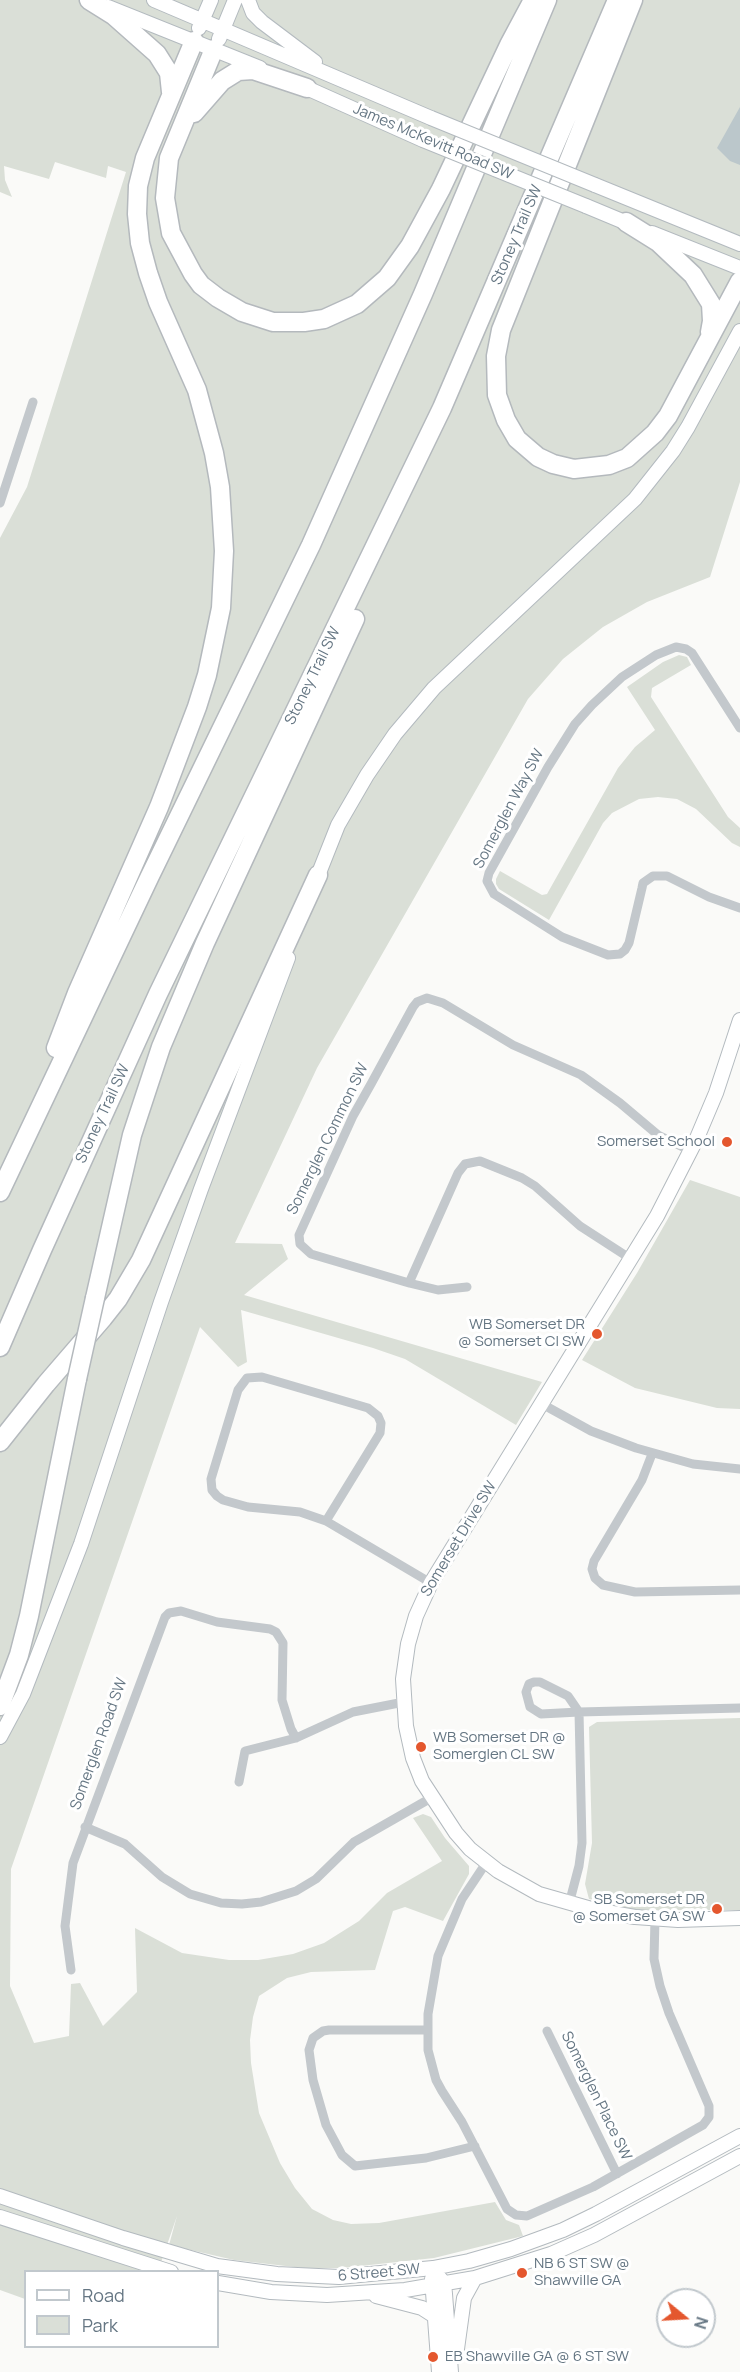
<!DOCTYPE html>
<html>
<head>
<meta charset="utf-8">
<style>
  body { margin:0 }
  #map { position:relative; width:740px; height:2372px; overflow:hidden; background:#fafaf8; font-family:Manrope,sans-serif }
  canvas { display:block }
  .legend { position:absolute; left:24px; top:2270px; width:195px; height:78px; box-sizing:border-box; background:#fff; border:2px solid #c1c8cd; margin:0; padding:8px 10px; list-style:none; font-size:18px; color:#657683 }
  .legend li { display:flex; align-items:center; gap:12px; height:30px }
  .legend b { width:30px; border:2px solid #c1c8cd }
  .north { position:absolute; left:656px; top:2288px; width:60px; height:60px; box-sizing:border-box; background:#fff; border:2px solid #c1c8cd; border-radius:50%; rotate:108deg; font-size:16px; font-weight:700; line-height:24px; text-align:center; color:#657683 }
  .north::after { content:''; display:block; margin:auto; width:21px; height:27px; background:#e4572e; clip-path:polygon(50% 0,100% 100%,50% 72%,0 100%) }
</style>
</head>
<body>
<div id="map">
<canvas width="740" height="2372"></canvas>
<ul class="legend">
<li><b style="height:8px;background:#fff"></b>Road</li>
<li><b style="height:16px;background:#dadfd7"></b>Park</li>
</ul>
<div class="north">N</div>
</div>
<script>
const ctx = document.querySelector('canvas').getContext('2d');
ctx.lineJoin = 'round';
function fillPath(path, color) {
  ctx.fillStyle = color;
  ctx.fill(path, 'evenodd');
}
function toPath(rows) {
  const path = new Path2D();
  for (const r of rows) {
    path.moveTo(r[0], r[1]);
    for (let i = 2; i < r.length; i += 2) path.lineTo(r[i], r[i + 1]);
  }
  return path;
}
function strokePath(path, color, width, dash) {
  ctx.strokeStyle = color;
  ctx.lineWidth = width;
  ctx.lineCap = dash ? 'butt' : 'round';
  ctx.setLineDash(dash || []);
  ctx.stroke(path);
}
function label(font, color, halo, rows, align = 'center') {
  ctx.font = font + ' Manrope,sans-serif';
  ctx.lineWidth = 6;
  ctx.setLineDash([]);
  ctx.textBaseline = 'middle';
  ctx.strokeStyle = halo;
  ctx.fillStyle = color;
  for (const [text, x, y, turn = 0] of rows) {
    ctx.save();
    ctx.translate(x, y);
    ctx.rotate((+turn || 0) * Math.PI / 180);
    ctx.textAlign = isNaN(turn) ? turn : align;
    if (halo) ctx.strokeText(text, 0, 0);
    ctx.fillText(text, 0, 0);
    ctx.restore();
  }
}
fillPath(toPath([
  [0,0,740,0,740,482,710,577,647,602,603,627,563,659,528,699,317,1068,235,1243,282,1244,288,1259,244,1295,542,1382,516,1425,405,1359,373,1348,241,1310,247,1362,238,1367,200,1327,11,1869,10,1986,34,2043,69,2036,71,1984,80,1983,103,2026,137,1992,135,1928,182,1953,229,1960,258,1960,293,1954,324,1943,359,1921,387,1893,442,1861,413,1818,423,1814,431,1817,445,1838,469,1866,469,1874,443,1921,405,1907,393,1911,375,1970,311,1972,287,1978,259,1996,253,2017,250,2040,251,2063,259,2113,280,2163,295,2188,312,2209,333,2220,351,2224,379,2223,495,2202,506,2220,519,2225,523,2236,434,2258,342,2268,303,2268,234,2260,169,2245,177,2216,158,2271,26,2272,25,2299,0,2290,0,538,27,487,126,172,108,166,106,178,55,162,49,179,4,166,5,180,12,197,0,192],
  [679,655,687,657,691,665,652,688,651,697,728,817,740,828,740,847,732,843,696,809,677,799,658,797,639,799,612,813,603,823,549,920,499,889,496,884,496,879,500,871,542,895,547,894,618,768,635,747,655,730,627,687,663,662],
  [690,1180,740,1197,740,1409,717,1408,635,1388,582,1360,637,1273],
  [740,1718,740,1910,635,1910,589,1899,585,1884,592,1843,589,1727,597,1722]
]), '#dadfd7');
fillPath(toPath([
  [740,107,740,165,730,161,717,148]
]), '#bbc7cb');
const secondary = toPath([
  [154,0,431,118],
  [248,0,253,13,262,22,315,62],
  [108,7,260,68],
  [199,28,211,0],
  [219,39,235,0],
  [300,85,423,140],
  [595,185,740,244],
  [586,206,634,226],
  [652,233,740,268],
  [315,883,338,825,367,775,395,734,434,688,635,499,673,451,688,427,740,331],
  [740,1020,716,1093,697,1138,657,1216,431,1583,416,1616,408,1644,403,1679,406,1726,413,1758,422,1781,456,1833,470,1849,498,1871,539,1894,595,1910,635,1917,678,1920,740,1918],
  [0,1737,23,1694,81,1544,161,1302,201,1189,288,958],
  [0,2196,123,2238,217,2266,277,2274,339,2277,433,2268,469,2261,511,2249,563,2230,596,2214,740,2136],
  [0,2217,171,2272],
  [439,2277,444,2283,445,2294,451,2372],
  [432,2279,439,2372],
  [218,2283,271,2292,327,2295,405,2290,475,2278,551,2254,594,2235,740,2156],
  [376,2296,422,2308,436,2317],
  [457,2349,464,2298,475,2278]
]);
const highway = toPath([
  [89,0,113,15,157,54,169,73,171,92],
  [633,0,501,330,496,356,497,395,506,420,517,439,538,457,553,464,574,469,609,465,627,458,655,433,668,416,740,281],
  [214,49,169,158,165,198,171,233,193,274,201,285,218,298,242,312,273,322,304,322,324,319,357,304,387,278,410,246,441,189,509,45,533,0],
  [194,113,222,81,238,71,253,70,307,88],
  [626,222,658,242,693,275,711,304,712,321,710,332],
  [56,1048,77,993,159,807,197,707,207,675,221,608,224,551,220,487,214,453,197,390,158,302,148,273,140,243,137,214,138,186,145,158,194,41],
  [0,1192,149,878,311,545,423,294,547,0],
  [95,1298,132,1135,161,1047,205,943,355,619],
  [0,1347,42,1250,158,994,442,408,617,0],
  [0,1442,46,1384,103,1318,118,1299,141,1260,318,875],
  [0,1706,19,1655,29,1616,77,1379]
]);
strokePath(secondary, '#b3babf', 16);
strokePath(highway, '#b4b9bd', 21);
strokePath(toPath([
  [0,503,33,402],
  [740,728,692,653,686,649,676,647,656,655,622,677,592,705,575,724,548,767,489,873,487,881,494,894,562,937,608,955,620,954,625,950,629,943,642,888,643,883,653,876,667,876,709,897,740,908],
  [631,1259,580,1226,535,1186,522,1178,480,1161,465,1164,458,1173,409,1283,311,1254,300,1244,299,1235,353,1116,371,1084,413,1007,417,1002,427,998,443,1003,513,1045,581,1075,620,1103,658,1135,691,1151],
  [409,1283,438,1290,467,1287],
  [542,1404,591,1431,636,1448,693,1464,740,1469],
  [652,1454,642,1480,594,1561,592,1569,595,1578,603,1585,635,1592,740,1590],
  [326,1521,380,1433,381,1423,378,1416,368,1408,262,1377,247,1378,238,1390,211,1479,212,1490,217,1496,223,1500,248,1507,300,1512,326,1521,431,1583],
  [239,1782,245,1751,296,1738,353,1712,404,1702],
  [85,1827,125,1844,162,1877,190,1894,221,1903,242,1904,261,1902,296,1891,316,1879,354,1842,431,1798],
  [486,1863,462,1899,438,1956,428,2014,428,2050,436,2080,442,2091,462,2122,507,2209,516,2215,527,2216,593,2187,703,2125,709,2117,709,2106,669,2013,660,1986,654,1959,655,1919],
  [569,1904,579,1866,582,1843,579,1712,568,1696,540,1682,534,1682,529,1684,526,1692,530,1707,541,1714,579,1712,740,1708],
  [71,1970,65,1926,73,1863,165,1617,169,1613,181,1611,217,1622,270,1629,276,1632,283,1643,282,1700,291,1729,296,1738],
  [427,2030,329,2030,323,2031,313,2038,309,2050,313,2080,326,2125,342,2155,355,2166,426,2158,475,2146],
  [547,2031,617,2174]
]), '#c3c8cc', 9);
strokePath(secondary, '#fff', 14);
strokePath(highway, '#fff', 18);
const secondaryBridge = toPath([
  [431,118,595,185],
  [423,140,586,206]
]);
const highwayBridge = toPath([
  [77,1379,95,1298]
]);
strokePath(secondaryBridge, '#b3babf', 16, []);
strokePath(highwayBridge, '#b4b9bd', 21, []);
strokePath(secondaryBridge, '#fff', 14);
strokePath(highwayBridge, '#fff', 18);
for (const [x, y, r, color] of [
  [727,1142,6,"#e4572e"],
  [597,1334,6,"#e4572e"],
  [421,1747,6,"#e4572e"],
  [717,1909,6,"#e4572e"],
  [522,2273,6,"#e4572e"],
  [433,2357,6,"#e4572e"]
]) {
  const dot = new Path2D();
  dot.arc(x, y, r, 0, 2 * Math.PI);
  ctx.fillStyle = color;
  ctx.fill(dot);
  strokePath(dot, '#fff', 2);
}
label('15px', '#657683', '#fff', [
  ["James McKevitt Road SW",433,142,23],
  ["Stoney Trail SW",517,235,-67],
  ["Stoney Trail SW",313,676,-64],
  ["Somerglen Way SW",509,809,-62],
  ["Stoney Trail SW",103,1114,-65],
  ["Somerglen Common SW",328,1139,-64],
  ["Somerset Drive SW",459,1539,-59],
  ["Somerglen Road SW",99,1744,-70],
  ["Somerglen Place SW",596,2096,64],
  ["6 Street SW",379,2273,-5]
]);
label('15px', '#657683', '#fff', [
  ["Somerset School",715,1142],
  ["WB Somerset DR",585,1325],
  ["@ Somerset CI SW",585,1342],
  ["WB Somerset DR @",433,1738,"left"],
  ["Somerglen CL SW",433,1755,"left"],
  ["SB Somerset DR",705,1900],
  ["@ Somerset GA SW",705,1917],
  ["NB 6 ST SW @",534,2264,"left"],
  ["Shawville GA",534,2281,"left"],
  ["EB Shawville GA @ 6 ST SW",445,2357,"left"]
], 'right');
</script>
</body>
</html>
